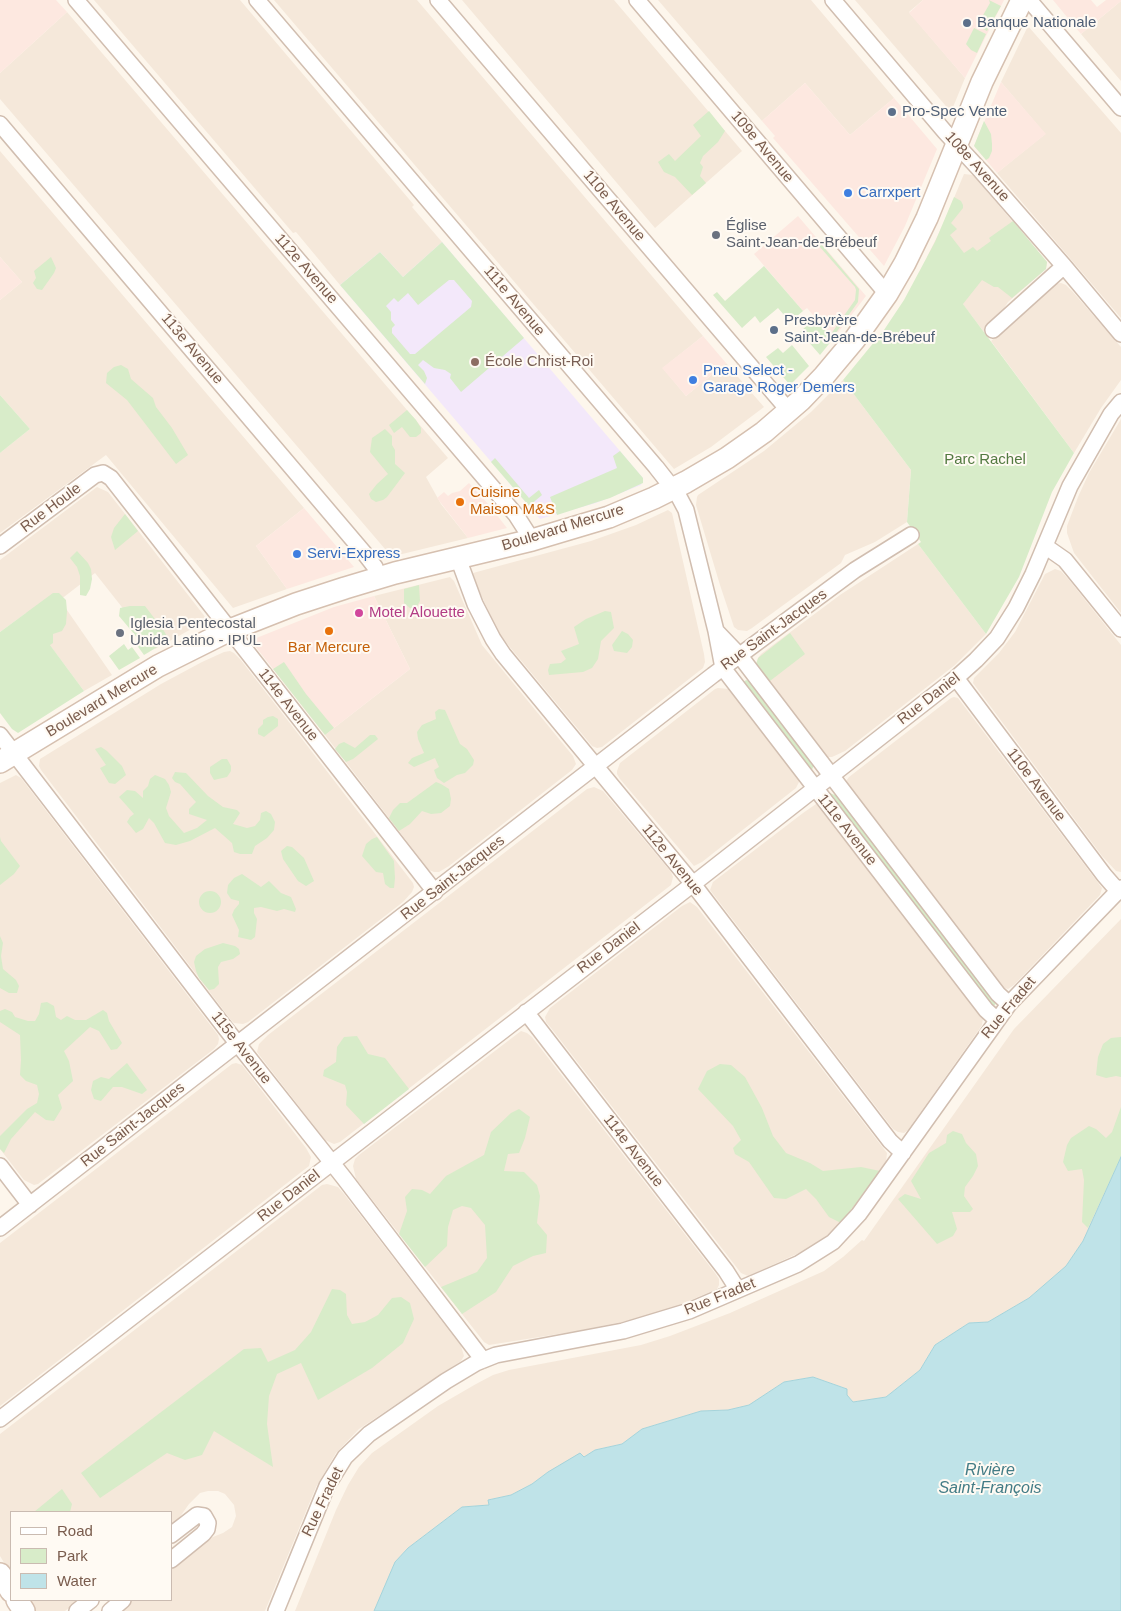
<!DOCTYPE html>
<html>
<head>
<meta charset="utf-8">
<style>
  body { margin:0 }
  #map { position:relative; width:1121px; height:1611px; overflow:hidden; background:#fdf6ec; font-family:Helvetica,sans-serif }
  canvas { display:block }
  .legend { position:absolute; left:10px; top:1511px; width:162px; height:90px; box-sizing:border-box; background:#fffaf3; border:1px solid #cabbb1; margin:0; padding:6px 9px; list-style:none; font-size:15px; color:#7a5c4d }
  .legend li { display:flex; align-items:center; gap:10px; height:25px }
  .legend b { width:25px; border:1px solid #cabbb1 }
</style>
</head>
<body>
<div id="map">
<canvas width="1121" height="1611"></canvas>
<ul class="legend">
<li><b style="height:6px;background:#fff"></b>Road</li>
<li><b style="height:14px;background:#d8ecc9"></b>Park</li>
<li><b style="height:14px;background:#bfe3e8"></b>Water</li>
</ul>
</div>
<script>
const ctx = document.querySelector('canvas').getContext('2d');
ctx.lineJoin = 'round';
function fillPath(path, color) {
  ctx.fillStyle = color;
  ctx.fill(path, 'evenodd');
}
function toPath(rows) {
  const path = new Path2D();
  for (const r of rows) {
    if (r.length === 3) {
      path.moveTo(r[0] + r[2], r[1]);
      path.arc(r[0], r[1], r[2], 0, 2 * Math.PI);
      continue;
    }
    path.moveTo(r[0], r[1]);
    for (let i = 2; i < r.length; i += 2) path.lineTo(r[i], r[i + 1]);
  }
  return path;
}
function strokePath(path, color, width, dash) {
  ctx.strokeStyle = color;
  ctx.lineWidth = width;
  ctx.lineCap = dash ? 'butt' : 'round';
  ctx.setLineDash(dash || []);
  ctx.stroke(path);
}
function label(font, color, halo, rows, align = 'center') {
  ctx.font = font + ' Helvetica,sans-serif';
  ctx.lineWidth = 4;
  ctx.setLineDash([]);
  ctx.textBaseline = 'middle';
  ctx.strokeStyle = halo;
  ctx.fillStyle = color;
  for (const [text, x, y, turn = 0] of rows) {
    ctx.save();
    ctx.translate(x, y);
    ctx.rotate((+turn || 0) * Math.PI / 180);
    ctx.textAlign = isNaN(turn) ? turn : align;
    if (halo) ctx.strokeText(text, 0, 0);
    ctx.fillText(text, 0, 0);
    ctx.restore();
  }
}
fillPath(toPath([
  [94,0,240,0,414,205,412,207,442,242,403,277,380,252,340,285,296,232,293,233],
  [274,0,417,0,703,336,663,368,686,396,726,363,764,407,711,447,674,469],
  [462,0,614,0,742,151,655,228],
  [658,0,811,0,894,98,850,135,805,83,762,121],
  [855,0,923,0,909,12,965,78,951,112],
  [1121,1,1121,81,1081,34],
  [67,12,448,458,426,477,441,504,468,538,394,556,391,556,0,99,0,73],
  [1028,26,1121,133,1121,318,997,173,1045,134,1001,82],
  [0,151,304,508,256,546,287,589,233,608,106,455,0,533,0,453,30,429,0,395,0,300,22,282,0,257],
  [964,174,973,175,1047,262,1046,269,1008,302,998,317,984,332,927,257,941,229],
  [1061,283,1066,285,1072,291,1121,347,1121,380,1101,408,1074,453,991,341,1056,284],
  [843,380,911,470,907,522,875,542,845,555,841,563,752,628,747,631,738,630,734,627,720,585,696,505,697,497,698,495,764,451,811,412],
  [1121,419,1121,613,1074,553,1067,533,1067,526,1078,497,1089,473],
  [97,487,108,492,206,618,206,621,155,649,95,573,60,600,112,675,84,691,26,613,0,632,0,560],
  [668,510,672,513,704,654,705,662,703,668,602,747,597,748,592,746,499,634,477,586,473,573,591,541,636,525],
  [918,544,986,634,955,665,845,751,832,757,825,757,760,676,758,658,761,654,840,595],
  [1055,569,1061,571,1070,581,1121,645,1121,872,1116,871,1102,856,973,683,974,678,999,653,1015,632,1045,574],
  [450,577,454,581,482,645,573,756,576,764,572,770,449,866,439,872,434,872,429,870,325,735,410,669,374,596],
  [230,651,234,653,240,659,289,722,413,883,414,887,412,892,403,902,248,1022,243,1024,234,1023,231,1020,41,770,39,766,40,759,161,684,202,662,224,652],
  [718,688,729,689,799,779,799,782,796,788,702,862,694,866,620,779,617,774,617,771,620,763,715,689],
  [954,697,958,698,961,702,1102,888,1100,895,1014,985,1008,989,1002,987,847,787,846,781,849,777,951,698],
  [16,775,21,778,218,1035,219,1039,218,1044,214,1049,38,1184,34,1185,24,1180,0,1149,0,783],
  [594,787,603,791,671,872,673,877,671,885,340,1142,334,1144,325,1140,260,1056,257,1052,259,1044,268,1035,587,789],
  [816,804,819,804,981,1014,983,1018,982,1025,978,1031,908,1130,904,1133,898,1132,893,1129,710,890,713,882,803,813],
  [690,902,697,907,887,1153,886,1162,851,1210,833,1231,810,1248,748,1276,741,1273,551,1028,546,1022,545,1017,550,1008,682,906],
  [1121,919,1121,1157,1083,1241,1066,1266,1029,1298,988,1322,969,1323,935,1345,920,1370,886,1397,853,1402,847,1395,847,1389,813,1377,784,1382,750,1405,728,1410,701,1411,642,1429,622,1444,595,1450,584,1457,548,1472,532,1484,511,1495,488,1500,489,1505,462,1507,408,1548,395,1562,374,1611,295,1611,336,1510,348,1485,359,1467,372,1453,438,1406,476,1384,493,1375,509,1370,641,1345,670,1336,730,1313,824,1271,843,1257,862,1240,864,1241,1014,1029],
  [521,1031,527,1033,532,1037,715,1273,719,1279,719,1285,717,1289,665,1311,627,1321,577,1331,489,1345,484,1342,356,1179,353,1166,355,1159,359,1155],
  [236,1063,242,1065,306,1148,311,1157,309,1166,0,1406,0,1243,232,1064],
  [327,1184,338,1187,344,1194,461,1346,464,1356,461,1361,359,1429,336,1453,316,1487,265,1611,118,1611,132,1600,171,1600,171,1567,203,1541,223,1533,232,1527,236,1516,234,1505,225,1494,218,1491,208,1491,200,1493,189,1504,177,1521,171,1527,171,1512,11,1512,11,1574,0,1556,0,1434,322,1185],
  [28,1600,79,1600,65,1611,35,1611]
]), '#f5e8da');
fillPath(toPath([
  [0,0,56,0,67,12,0,73],
  [923,0,1004,0,965,78,909,13],
  [1053,0,1091,0,1097,7,1106,0,1121,0,1121,1,1081,34],
  [1001,82,1046,134,997,173,974,146],
  [805,83,850,135,894,98,937,149,905,226,884,266,773,138,775,136,762,121],
  [798,216,866,296,833,339,807,308,803,311,754,254],
  [0,257,22,282,0,300],
  [703,336,726,363,686,396,662,368],
  [469,483,489,505,507,528,468,538,437,498,444,492,448,496,452,493,460,491],
  [304,508,354,567,287,589,256,546],
  [374,596,410,669,325,735,255,646,254,639,334,607]
]), '#fde8e0');
fillPath(toPath([
  [442,242,643,478,641,485,596,503,540,519,340,285,380,252,403,277]
]), '#f3e8fa');
fillPath(toPath([
  [989,0,1001,6,987,31,976,25,978,24,990,3],
  [974,28,986,34,977,53,971,50,966,44],
  [709,111,725,131,718,142,703,156,700,163,703,167,700,176,706,183,692,195,675,177,664,172,658,162,669,154,675,161,701,136,693,125],
  [984,121,991,134,992,144,992,151,989,158,986,160,974,146],
  [954,197,961,201,963,205,963,208,951,223,957,229,950,235,964,253,973,247,977,251,991,241,989,238,1013,221,1047,262,1046,269,1012,298,998,287,994,287,982,280,963,304,1074,453,1052,492,1019,577,986,634,918,544,921,542,907,522,911,470,843,380,884,330,904,300,935,242],
  [816,238,859,289,858,302,833,337,831,334,855,300,856,290,855,287,813,239],
  [442,242,524,338,461,392,450,378,451,374,445,370,434,368,423,360,418,365,424,371,427,378,425,384,340,285,380,252,403,277],
  [449,280,454,280,472,301,471,307,415,354,410,354,392,333,392,328,395,325,391,320,391,312,386,306,394,298,398,302,408,293,418,305],
  [51,257,56,268,54,273,42,290,37,289,33,283,36,278,34,271],
  [764,266,803,311,790,322,778,308,760,323,755,316,742,328,713,295,717,292,725,301],
  [815,318,833,339,820,355,800,332],
  [792,345,809,366,790,385,766,357,778,348,783,353],
  [121,365,128,369,131,379,153,398,156,407,172,428,188,455,176,464,127,400,106,383,107,373,114,367],
  [0,395,30,429,0,453],
  [407,410,416,420,421,428,421,433,416,437,410,437,402,427,394,433,389,425],
  [385,429,392,436,392,445,395,450,395,464,405,473,387,497,383,500,376,502,371,499,369,494,377,484,388,474,370,452,372,438],
  [620,451,643,478,643,483,610,498,557,515,550,497,617,468,613,456],
  [495,458,529,498,539,490,542,495,529,506,491,462],
  [125,514,138,531,115,550,111,537,114,528],
  [77,551,88,563,91,569,92,579,90,589,86,596,80,595,80,576,77,567,70,558],
  [419,585,420,601,416,608,410,608,404,603,404,589],
  [53,593,59,593,66,600,67,611,66,624,62,631,53,634,53,643,50,645,84,691,18,733,12,729,0,713,0,632],
  [130,606,145,606,164,631,169,640,144,655,136,644,140,641,119,616,120,608],
  [605,611,611,612,614,628,601,641,598,659,592,668,583,672,549,675,548,670,550,664,561,663,566,659,561,651,579,644,574,627,586,619],
  [622,631,628,634,633,640,632,647,627,653,614,651,612,645],
  [790,633,805,654,766,684,756,664,758,658],
  [124,644,128,650,132,647,140,658,119,670,109,656],
  [284,662,306,694,334,728,325,735,273,669],
  [746,680,751,682,814,764,812,770,811,770,743,683],
  [439,709,445,710,460,744,467,749,474,760,473,765,465,773,457,775,444,783,437,778,434,770,439,767,435,758,414,767,408,763,412,758,424,753,418,739,417,732,422,725,436,719,435,712],
  [273,716,278,719,278,726,264,737,258,734,258,729,263,724,263,720,268,717],
  [370,735,375,735,378,739,353,759,346,762,335,749,339,744,344,742,355,748],
  [101,747,107,751,122,766,126,775,115,784,109,783,100,768,106,765,95,749],
  [222,759,227,759,231,766,231,771,227,777,214,780,210,773,210,767],
  [175,772,186,773,208,796,223,807,237,810,240,813,233,824,247,828,255,826,260,820,261,813,266,811,271,814,275,822,274,830,267,838,255,846,252,854,240,854,234,852,232,843,215,828,190,841,176,845,165,843,154,823,149,818,143,829,136,833,127,822,130,817,134,814,119,797,127,790,135,791,143,798,143,791,148,786,150,779,155,775,165,779,169,785,171,792,166,808,169,816,184,833,197,828,207,820,189,814,189,809,196,802,180,784,175,782,172,778],
  [436,782,441,784,449,789,451,799,450,806,441,813,431,814,422,811,410,824,399,831,389,818,393,810,400,803,407,803],
  [830,793,837,796,850,811,996,1002,995,1005,991,1006,828,794],
  [0,837,1,841,20,866,14,874,0,885],
  [377,837,394,861,395,878,394,888,390,888,385,884,383,873,376,872,362,856,366,844,372,839],
  [287,846,292,847,304,858,314,881,306,886,298,881,283,859,281,851],
  [242,874,261,887,269,881,281,893,291,897,296,909,295,912,284,909,277,911,261,907,254,908,254,913,257,919,255,937,251,940,238,937,239,930,232,915,234,910,239,904,239,901,231,899,227,893,228,885,234,878],
  [210,902,11],
  [0,936,3,943,1,956,3,969,16,980,19,986,17,993,9,993,0,988],
  [223,943,235,946,239,949,240,954,233,959,221,962,218,967,219,984,214,989,209,990,199,978,196,971,194,962,196,956,205,949],
  [47,1002,54,1006,56,1017,61,1020,67,1016,75,1020,86,1020,103,1010,107,1013,109,1021,122,1043,117,1049,111,1050,99,1031,90,1027,64,1051,69,1061,73,1081,58,1095,62,1108,54,1121,46,1120,35,1112,11,1139,4,1153,0,1149,0,1136,27,1109,37,1103,39,1094,37,1085,26,1081,20,1075,21,1060,20,1035,0,1022,0,1011,5,1009,12,1012,15,1017,28,1021,35,1021,39,1014,41,1003],
  [357,1036,368,1054,385,1058,409,1089,364,1124,346,1105,347,1092,345,1085,323,1076,324,1070,336,1062,337,1047,344,1037],
  [1121,1037,1121,1077,1116,1076,1106,1078,1096,1075,1098,1057,1103,1044,1111,1038],
  [127,1063,147,1090,142,1094,122,1087,113,1087,101,1101,94,1099,91,1090,93,1081,101,1077,109,1079],
  [720,1064,731,1065,745,1077,762,1108,773,1136,786,1153,810,1163,823,1171,861,1167,880,1171,841,1223,829,1217,816,1199,806,1189,786,1199,774,1198,749,1162,735,1154,733,1148,741,1140,733,1126,698,1089,707,1071],
  [1121,1107,1121,1157,1088,1228,1082,1222,1084,1180,1082,1169,1068,1171,1063,1162,1067,1145,1071,1138,1089,1126,1096,1129,1106,1138,1112,1132],
  [519,1109,530,1117,525,1138,519,1153,508,1154,504,1171,524,1172,537,1185,540,1196,537,1223,547,1235,546,1253,533,1256,513,1266,496,1292,462,1314,441,1287,477,1272,487,1258,485,1225,471,1208,462,1206,453,1210,448,1227,447,1246,425,1267,399,1234,407,1211,405,1197,412,1189,422,1190,430,1194,446,1176,484,1155,491,1132,511,1113],
  [953,1131,962,1134,966,1143,976,1154,978,1166,973,1176,965,1187,964,1196,973,1209,970,1212,952,1212,957,1229,953,1236,937,1244,898,1199,905,1194,921,1199,911,1181,929,1153,946,1143,947,1135],
  [332,1289,340,1290,346,1294,347,1315,352,1324,365,1322,378,1315,392,1298,401,1297,410,1303,414,1319,403,1343,372,1368,318,1400,301,1363,277,1374,269,1396,267,1424,273,1467,214,1431,202,1455,185,1460,167,1453,100,1498,81,1473,244,1349,261,1348,268,1362,295,1350,311,1332],
  [62,1489,72,1504,70,1512,34,1512]
]), '#d8ecc9');
const water = toPath([
  [1121,1157,1121,1611,374,1611,395,1562,408,1548,462,1507,489,1505,488,1500,511,1495,532,1484,548,1472,580,1453,584,1457,595,1450,622,1444,642,1429,701,1411,728,1410,749,1405,784,1382,813,1377,847,1389,847,1395,853,1402,886,1397,920,1370,935,1345,969,1323,988,1322,1029,1298,1066,1266,1083,1241,1121,1157]
]);
fillPath(water, '#bfe3e8');
strokePath(water, '#a5d3da', 1);
const street = toPath([
  [76,0,516,515,532,540],
  [257,0,656,467,678,495,686,510,716,631,723,668,986,1010,997,1020],
  [438,0,789,411],
  [637,0,887,294],
  [833,0,945,132,981,171,1064,266,1121,334],
  [1029,0,1121,108],
  [0,124,365,554,375,567,378,578],
  [993,330,1064,266],
  [0,546,95,475,103,473,111,478,435,892],
  [1045,546,1065,560,1121,629],
  [458,558,475,604,493,639,503,654,693,884,890,1141,903,1153],
  [716,631,740,656,998,994,1009,1004],
  [956,678,1104,875,1118,891],
  [0,735,226,1029,344,1178,483,1360],
  [526,1012,726,1271,738,1290],
  [0,1166,30,1205],
  [0,1228,713,675,855,570,911,535],
  [0,1419,693,884,956,678,976,660,997,638,1016,608,1033,574,1070,486,1111,414,1121,402],
  [171,1535,197,1515,204,1516,208,1523,207,1529,203,1534,171,1560],
  [77,1611,91,1600],
  [110,1611,123,1600],
  [276,1611,327,1486,345,1457,369,1434,446,1381,476,1363,496,1355,623,1331,689,1311,798,1264,833,1242,859,1214,1009,1004,1121,888]
]);
const secondary = toPath([
  [0,762,158,666,230,630,296,604,345,588,395,573,532,540,609,517,654,498,686,482,727,458,764,432,801,400,824,376,855,339,887,294,905,263,927,218,982,82,1022,0],
  [0,1574,11,1591],
  [17,1600,24,1611]
]);
strokePath(street, '#d1beb0', 18);
strokePath(secondary, '#d6c0b0', 24);
strokePath(street, '#fff', 15);
strokePath(secondary, '#fff', 21);
for (const [x, y, r, color] of [
  [967,23,5,"#5c6f8a"],
  [892,112,5,"#5c6f8a"],
  [848,193,5,"#3f7fe0"],
  [716,235,5,"#6b7280"],
  [774,330,5,"#5c6f8a"],
  [475,362,5,"#8d6e63"],
  [693,380,5,"#3f7fe0"],
  [460,502,5,"#e8710a"],
  [297,554,5,"#3f7fe0"],
  [359,613,5,"#d1479c"],
  [329,631,5,"#e8710a"],
  [120,633,5,"#6b7280"]
]) {
  const dot = new Path2D();
  dot.arc(x, y, r, 0, 2 * Math.PI);
  ctx.fillStyle = color;
  ctx.fill(dot);
  strokePath(dot, '#fffaf3', 2);
}
label('15px', '#4e5e75', '#fffaf3', [
  ["Banque Nationale",977,23],
  ["Pro-Spec Vente",902,112],
  ["Presbyrère",784,321],
  ["Saint-Jean-de-Brébeuf",784,338]
], 'left');
label('15px', '#7a5c4d', '#fffaf3', [
  ["109e Avenue",762,147,50],
  ["108e Avenue",977,167,48],
  ["110e Avenue",614,206,50],
  ["112e Avenue",306,269,49],
  ["111e Avenue",514,301,50],
  ["113e Avenue",192,349,50],
  ["Rue Houle",51,508,-37],
  ["Boulevard Mercure",563,528,-17],
  ["Rue Saint-Jacques",774,630,-36],
  ["Rue Daniel",929,699,-38],
  ["Boulevard Mercure",102,701,-31],
  ["114e Avenue",288,705,52],
  ["110e Avenue",1036,785,53],
  ["111e Avenue",847,830,52],
  ["112e Avenue",672,860,51],
  ["Rue Saint-Jacques",453,878,-38],
  ["Rue Daniel",609,948,-37],
  ["Rue Fradet",1009,1008,-50],
  ["115e Avenue",241,1048,52],
  ["Rue Saint-Jacques",133,1125,-38],
  ["114e Avenue",633,1151,52],
  ["Rue Daniel",289,1196,-38],
  ["Rue Fradet",720,1297,-22],
  ["Rue Fradet",323,1502,-64]
]);
label('15px', '#366cbe', '#fffaf3', [
  ["Carrxpert",858,193],
  ["Pneu Select -",703,371],
  ["Garage Roger Demers",703,388],
  ["Servi-Express",307,554]
], 'left');
label('15px', '#5b616d', '#fffaf3', [
  ["Église",726,226],
  ["Saint-Jean-de-Brébeuf",726,243],
  ["Iglesia Pentecostal",130,624],
  ["Unida Latino - IPUL",130,641]
], 'left');
label('15px', '#785e54', '#fffaf3', [
  ["École Christ-Roi",485,362]
], 'left');
label('15px', '#537a41', '#fffaf3', [
  ["Parc Rachel",985,460]
]);
label('15px', '#c56008', '#fffaf3', [
  ["Cuisine",470,493],
  ["Maison M&S",470,510],
  ["Bar Mercure",329,648,"center"]
], 'left');
label('15px', '#b23c85', '#fffaf3', [
  ["Motel Alouette",369,613]
], 'left');
label('italic 16px', '#437c86', '#fffaf3', [
  ["Rivière",990,1471],
  ["Saint-François",990,1489]
]);
</script>
</body>
</html>
